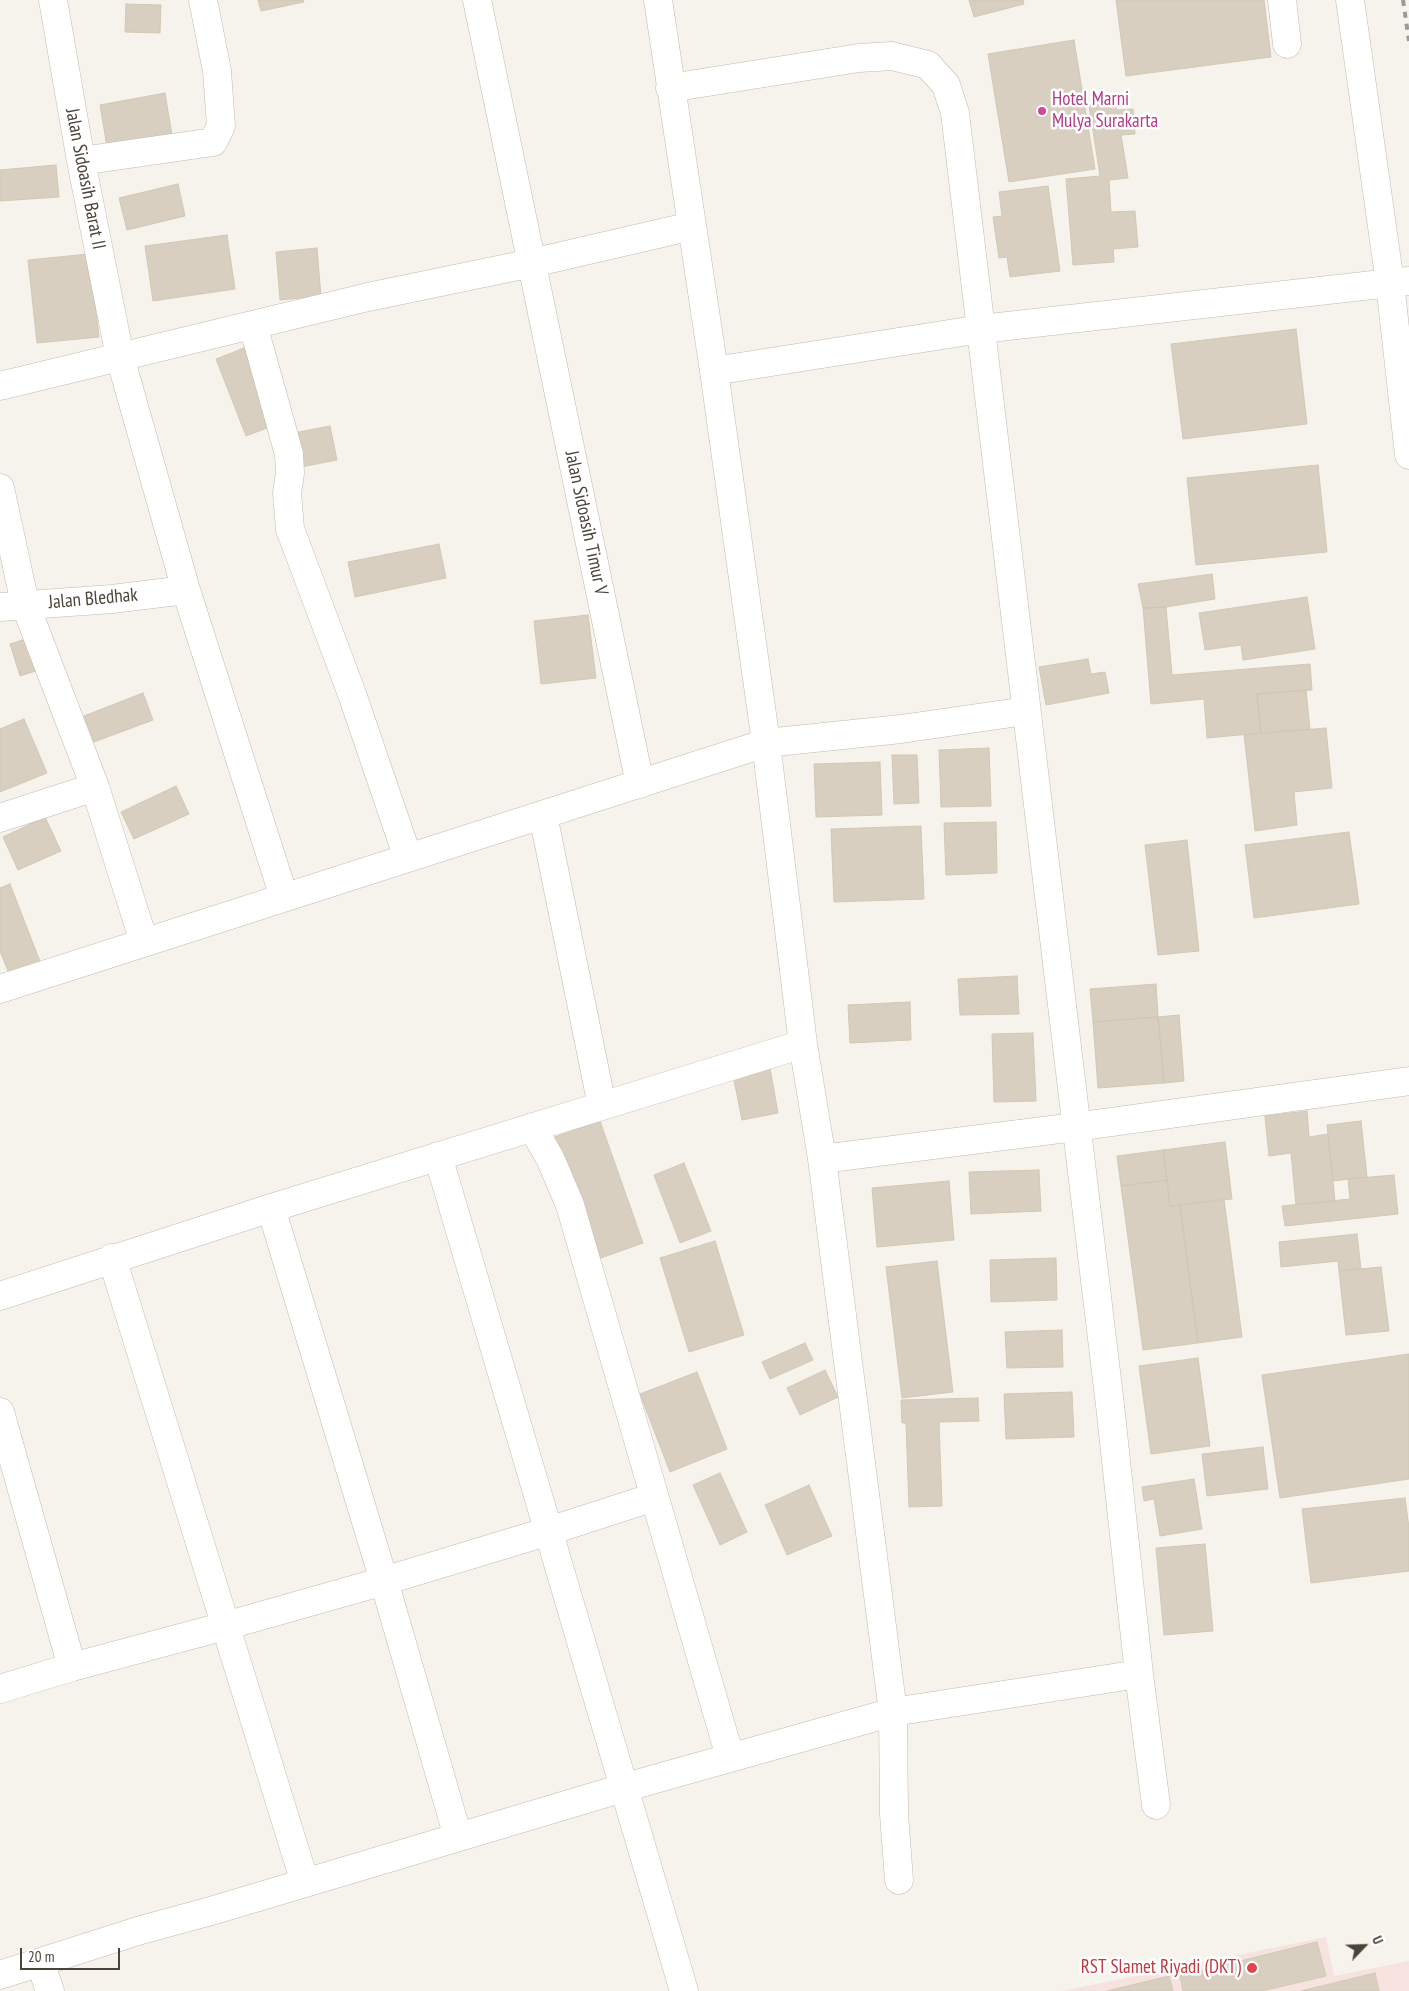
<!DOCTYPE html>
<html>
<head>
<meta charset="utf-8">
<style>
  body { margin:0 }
  #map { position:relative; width:1409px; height:1991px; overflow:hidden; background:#f6f3ec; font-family:"PT Sans Narrow",sans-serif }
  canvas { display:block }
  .north { position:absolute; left:1339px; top:1921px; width:50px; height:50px; -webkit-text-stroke:4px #fff; paint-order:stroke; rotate:66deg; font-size:14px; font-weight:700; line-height:20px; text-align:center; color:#4b4439 }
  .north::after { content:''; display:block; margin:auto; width:18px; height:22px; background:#4b4439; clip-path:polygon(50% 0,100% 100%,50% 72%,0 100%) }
  .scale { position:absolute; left:20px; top:1948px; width:100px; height:22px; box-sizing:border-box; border:2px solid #4b4439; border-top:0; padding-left:6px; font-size:15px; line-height:18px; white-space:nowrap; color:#4b4439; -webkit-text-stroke:4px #fff; paint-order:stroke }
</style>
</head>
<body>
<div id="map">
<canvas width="1409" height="1991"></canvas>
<div class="north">U</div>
<div class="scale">20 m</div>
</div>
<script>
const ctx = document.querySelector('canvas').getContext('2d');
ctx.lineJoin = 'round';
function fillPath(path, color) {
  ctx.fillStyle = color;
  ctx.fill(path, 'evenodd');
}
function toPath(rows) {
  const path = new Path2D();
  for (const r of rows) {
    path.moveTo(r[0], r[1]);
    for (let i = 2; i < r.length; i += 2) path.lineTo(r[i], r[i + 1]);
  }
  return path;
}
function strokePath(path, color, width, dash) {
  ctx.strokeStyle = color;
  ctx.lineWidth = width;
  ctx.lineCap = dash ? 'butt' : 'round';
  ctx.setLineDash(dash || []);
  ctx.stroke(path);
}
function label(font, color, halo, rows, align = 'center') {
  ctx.font = font + ' "PT Sans Narrow",sans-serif';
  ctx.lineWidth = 5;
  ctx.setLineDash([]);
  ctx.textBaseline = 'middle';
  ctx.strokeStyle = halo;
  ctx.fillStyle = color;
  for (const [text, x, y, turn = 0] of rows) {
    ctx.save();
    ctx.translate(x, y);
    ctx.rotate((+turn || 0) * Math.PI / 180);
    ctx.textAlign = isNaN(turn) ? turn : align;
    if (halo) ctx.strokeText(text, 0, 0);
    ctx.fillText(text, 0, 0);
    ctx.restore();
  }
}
fillPath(toPath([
  [1326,1937,1334,1976,1409,1961,1409,1991,1062,1991]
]), '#f6e3e0');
const building = toPath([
  [258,0,303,0,304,2,261,11,258,0],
  [969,0,1023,0,1024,4,974,17,969,0],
  [1116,0,1264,0,1271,57,1126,76,1116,0],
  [126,4,161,5,160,33,125,32,126,4],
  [1074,40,1095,169,1009,182,988,54,1074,40],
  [165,93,172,135,107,147,100,105,165,93],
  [1116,101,1117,110,1133,109,1135,134,1121,135,1128,178,1109,180,1111,212,1135,211,1138,247,1113,249,1114,262,1073,265,1066,179,1100,176,1089,105,1116,101],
  [56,165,59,197,0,201,0,170,56,165],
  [178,184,185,216,127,230,119,198,178,184],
  [1048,186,1060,271,1010,277,1007,257,999,258,993,217,1002,216,999,192,1048,186],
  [227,235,235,289,153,301,145,246,227,235],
  [317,248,321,296,280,300,276,252,317,248],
  [89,254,99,337,37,343,28,260,89,254],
  [1296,329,1307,424,1183,439,1171,344,1296,329],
  [244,348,275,425,246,436,216,359,244,348],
  [330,426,337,460,301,467,294,433,330,426],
  [1318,465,1327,552,1196,565,1187,478,1318,465],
  [439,544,446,578,355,597,348,562,439,544],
  [1212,574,1215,599,1166,607,1143,608,1138,584,1212,574],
  [1307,597,1315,649,1243,660,1241,645,1205,650,1199,613,1307,597],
  [1166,607,1172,675,1310,664,1312,690,1257,694,1261,733,1207,738,1204,699,1151,704,1143,608,1166,607],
  [588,615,596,678,541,684,534,621,588,615],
  [29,638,39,670,20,676,10,644,29,638],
  [1088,659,1091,674,1105,672,1109,693,1046,705,1039,667,1088,659],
  [1306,690,1310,729,1261,733,1257,694,1306,690],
  [143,693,153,720,94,742,84,716,143,693],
  [24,719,47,773,0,792,0,729,24,719],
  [1326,728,1332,788,1294,792,1297,825,1255,831,1244,735,1326,728],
  [989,748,991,806,941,807,939,750,989,748],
  [892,755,917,755,919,803,894,804,892,755],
  [880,762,882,815,816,817,814,764,880,762],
  [176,786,189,814,134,839,121,812,176,786],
  [45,817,61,851,18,870,3,837,45,817],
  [996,822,997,873,946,875,944,823,996,822],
  [921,826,924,899,834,902,831,829,921,826],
  [1349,832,1359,904,1254,918,1245,845,1349,832],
  [1187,840,1199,951,1158,955,1145,845,1187,840],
  [10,884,41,964,10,976,0,951,0,888,10,884],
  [1017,976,1019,1014,960,1015,958,979,1017,976],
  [1156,984,1158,1017,1093,1022,1090,989,1156,984],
  [910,1002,911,1040,850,1043,848,1005,910,1002],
  [1179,1015,1184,1081,1164,1083,1158,1017,1179,1015],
  [1158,1017,1164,1083,1098,1088,1093,1022,1158,1017],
  [1033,1033,1036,1101,994,1102,992,1034,1033,1033],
  [770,1068,778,1113,742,1120,733,1075,770,1068],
  [1307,1111,1309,1137,1328,1134,1335,1201,1296,1205,1291,1153,1269,1156,1265,1116,1307,1111],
  [600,1121,643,1243,598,1259,555,1137,600,1121],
  [1361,1121,1367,1177,1333,1181,1327,1125,1361,1121],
  [1225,1142,1232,1199,1170,1206,1163,1150,1225,1142],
  [1163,1150,1167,1180,1121,1186,1117,1156,1163,1150],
  [684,1163,711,1231,680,1243,654,1175,684,1163],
  [1039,1170,1041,1211,971,1214,969,1172,1039,1170],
  [1394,1175,1398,1214,1285,1226,1282,1206,1350,1199,1348,1179,1394,1175],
  [1167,1180,1170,1206,1180,1205,1198,1343,1143,1350,1121,1186,1167,1180],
  [949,1181,954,1240,877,1247,872,1188,949,1181],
  [1224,1199,1242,1337,1198,1343,1180,1205,1224,1199],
  [1357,1234,1361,1269,1339,1271,1338,1261,1281,1267,1279,1242,1357,1234],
  [715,1241,744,1335,689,1352,660,1258,715,1241],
  [1056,1258,1057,1300,991,1302,990,1260,1056,1258],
  [937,1261,953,1392,902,1398,886,1267,937,1261],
  [1381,1267,1389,1331,1346,1335,1339,1271,1381,1267],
  [1062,1330,1063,1367,1007,1368,1005,1332,1062,1330],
  [805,1343,813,1360,770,1379,762,1362,805,1343],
  [1409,1354,1409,1479,1280,1498,1262,1375,1409,1354],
  [1198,1358,1210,1446,1151,1454,1139,1366,1198,1358],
  [825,1370,838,1397,800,1415,787,1388,825,1370],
  [697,1372,727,1449,670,1472,640,1394,697,1372],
  [1072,1392,1074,1437,1006,1439,1004,1394,1072,1392],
  [978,1398,979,1421,939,1422,942,1506,909,1507,906,1423,902,1423,901,1400,978,1398],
  [1263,1447,1268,1489,1207,1496,1202,1454,1263,1447],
  [720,1473,747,1532,720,1545,693,1485,720,1473],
  [1194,1479,1202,1529,1160,1536,1154,1499,1144,1501,1142,1487,1194,1479],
  [809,1485,832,1536,787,1555,765,1505,809,1485],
  [1405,1498,1409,1528,1409,1571,1311,1583,1302,1509,1405,1498],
  [1205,1544,1213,1631,1164,1635,1156,1548,1205,1544],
  [1317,1942,1326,1976,1262,1991,1183,1991,1180,1976,1317,1942],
  [1375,1973,1379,1991,1301,1991,1375,1973],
  [1169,1976,1173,1991,1107,1991,1169,1976]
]);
fillPath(building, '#d8cfc1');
strokePath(building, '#d3c7b4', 1);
const minor = toPath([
  [53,0,81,161,120,357,186,590,284,897],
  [477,0,640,784],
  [1282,0,1287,44],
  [1350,0,1390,283,1409,455],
  [670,88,859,58,892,56,928,65,946,85,955,113,1110,1405,1139,1674,1156,1805],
  [81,161,213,142,221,126,217,71,203,0],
  [253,325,289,454,290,473,287,493,290,529,352,694,408,858],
  [714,371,981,329,1409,281],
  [0,386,368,297,532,263,692,226],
  [0,488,25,604,95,787,144,942],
  [0,607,112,599,186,590],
  [543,815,602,1106],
  [0,818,95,787],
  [0,989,766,743,901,729,1026,711],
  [532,1127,550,1158,570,1205,730,1757],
  [438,1156,684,1991],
  [822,1159,1075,1127,1409,1081],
  [271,1208,384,1581,458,1837],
  [112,1258,305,1883],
  [0,1296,271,1208,803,1044],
  [0,1412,72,1667],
  [0,1689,72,1667,225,1626,384,1581,549,1531,654,1497],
  [899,1880,894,1814,893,1712,1139,1674],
  [40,1962,50,1991],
  [0,1975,141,1930,211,1911,623,1788,893,1712,822,1159,803,1044,766,743,714,371,658,0]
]);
strokePath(minor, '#c2bbae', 29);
strokePath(minor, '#fff', 28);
strokePath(toPath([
  [1403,0,1409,41]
]), '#9a9a9a', 4, [6, 6]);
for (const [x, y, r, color] of [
  [1042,111,5,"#d1479c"],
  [1252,1968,6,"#e0444e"]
]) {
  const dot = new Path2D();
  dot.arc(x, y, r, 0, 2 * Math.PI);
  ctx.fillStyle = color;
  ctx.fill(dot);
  strokePath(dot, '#fff', 2);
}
label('19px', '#b23c85', '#fff', [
  ["Hotel Marni",1052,100],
  ["Mulya Surakarta",1052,122]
], 'left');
label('19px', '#4b4439', '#fff', [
  ["Jalan Sidoasih Barat II",85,179,79],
  ["Jalan Sidoasih Timur V",586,523,78],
  ["Jalan Bledhak",93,599,-5]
]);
label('19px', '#be3a42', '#fff', [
  ["RST Slamet Riyadi (DKT)",1241,1968]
], 'right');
</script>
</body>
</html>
